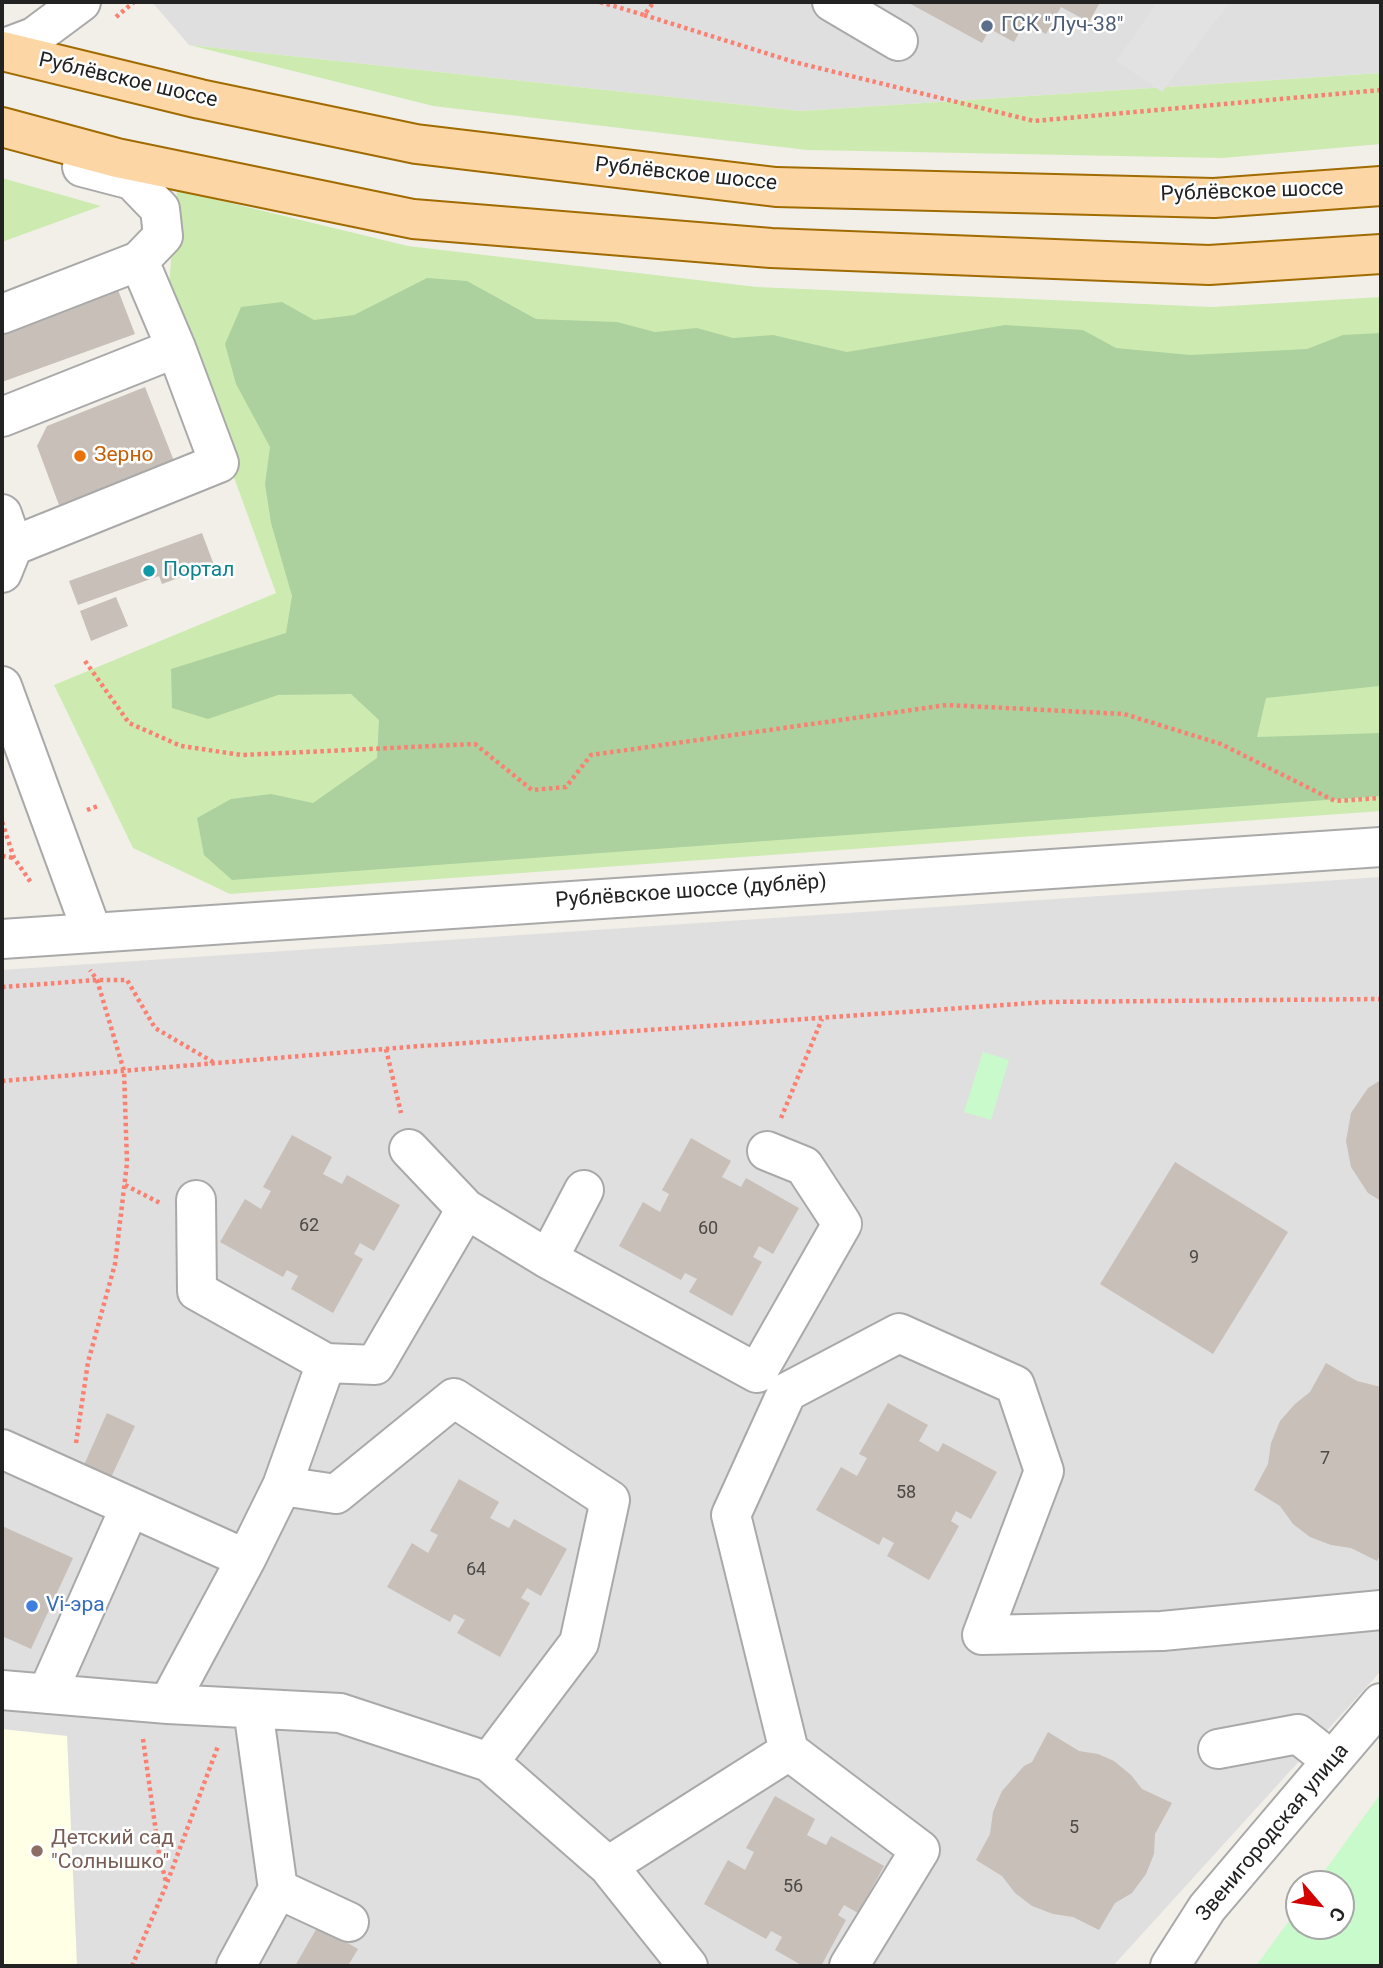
<!DOCTYPE html>
<html>
<head>
<meta charset="utf-8">
<style>
  body { margin:0 }
  #map { position:relative; width:1383px; height:1968px; overflow:hidden; background:#f2efe9; font-family:Roboto,sans-serif }
  canvas { display:block }
  .frame { position:absolute; inset:0; border:4px solid #222; pointer-events:none }
  .north { position:absolute; left:1285px; top:1870px; width:70px; height:70px; box-sizing:border-box; background:#fff; border:2px solid #a7a7a7; border-radius:50%; rotate:119deg; font-size:19px; font-weight:700; line-height:28px; text-align:center; color:#222 }
  .north::after { content:''; display:block; margin:auto; width:24px; height:32px; background:#d40000; clip-path:polygon(50% 0,100% 100%,50% 72%,0 100%) }
</style>
</head>
<body>
<div id="map">
<canvas width="1383" height="1968"></canvas>
<div class="frame"></div>
<div class="north">С</div>
</div>
<script>
const ctx = document.querySelector('canvas').getContext('2d');
ctx.lineJoin = 'round';
function fillPath(path, color) {
  ctx.fillStyle = color;
  ctx.fill(path, 'evenodd');
}
function toPath(rows) {
  const path = new Path2D();
  for (const r of rows) {
    path.moveTo(r[0], r[1]);
    for (let i = 2; i < r.length; i += 2) path.lineTo(r[i], r[i + 1]);
  }
  return path;
}
function strokePath(path, color, width, dash) {
  ctx.strokeStyle = color;
  ctx.lineWidth = width;
  ctx.lineCap = dash ? 'butt' : 'round';
  ctx.setLineDash(dash || []);
  ctx.stroke(path);
}
function label(font, color, halo, rows, align = 'center') {
  ctx.font = font + ' Roboto,sans-serif';
  ctx.lineWidth = 5;
  ctx.setLineDash([]);
  ctx.textBaseline = 'middle';
  ctx.strokeStyle = halo;
  ctx.fillStyle = color;
  for (const [text, x, y, turn = 0] of rows) {
    ctx.save();
    ctx.translate(x, y);
    ctx.rotate((+turn || 0) * Math.PI / 180);
    ctx.textAlign = isNaN(turn) ? turn : align;
    if (halo) ctx.strokeText(text, 0, 0);
    ctx.fillText(text, 0, 0);
    ctx.restore();
  }
}
fillPath(toPath([
  [152,2,1381,2,1381,73,801,111,189,45],
  [1381,877,1381,1671,1113,1966,2,1966,2,970]
]), '#e0dfdf');
fillPath(toPath([
  [2,1729,67,1736,77,1966,2,1966]
]), '#ffffe5');
fillPath(toPath([
  [189,45,801,111,1381,73,1381,144,1223,158,807,150,433,106],
  [2,178,101,206,2,242],
  [177,190,408,246,757,287,1212,307,1381,297,1381,811,230,894,133,848,54,685,276,593,168,296]
]), '#cdebb0');
fillPath(toPath([
  [427,278,467,281,536,319,617,322,655,332,697,328,733,338,773,335,847,352,1005,325,1083,330,1116,348,1190,355,1307,349,1343,335,1381,333,1380,686,1266,698,1257,737,1381,733,1381,796,232,880,204,855,197,818,231,799,271,794,313,803,377,758,379,720,351,694,278,695,208,719,172,708,171,669,286,633,292,596,271,523,265,484,270,447,236,384,225,344,241,307,282,302,314,320,354,315]
]), '#add19e');
fillPath(toPath([
  [983,1052,1009,1060,991,1120,964,1112],
  [1381,1793,1381,1966,1256,1966,1299,1907,1299,1926,1341,1926,1341,1884,1315,1884]
]), '#c8facc');
fillPath(toPath([
  [1157,2,1230,2,1162,92,1116,61]
]), '#e2e2e2');
fillPath(toPath([
  [907,2,1100,2,1089,22,1061,7,1046,34,1025,22,1014,42,990,29,982,43],
  [118,290,135,334,2,382,2,332],
  [145,387,174,461,59,505,37,446,47,426],
  [202,533,214,565,162,584,159,576,78,605,69,581],
  [116,597,128,626,91,641,80,611],
  [1381,1080,1381,1201,1368,1193,1351,1167,1346,1141,1351,1113,1368,1088],
  [292,1135,332,1157,323,1174,342,1184,347,1175,400,1205,374,1251,360,1243,354,1254,363,1259,333,1313,291,1289,298,1276,287,1270,283,1277,220,1242,245,1199,261,1209,271,1191,263,1187],
  [691,1138,731,1161,722,1177,741,1187,746,1178,799,1208,773,1254,759,1246,753,1257,762,1262,732,1316,689,1292,697,1279,685,1273,681,1280,619,1246,643,1202,660,1212,669,1194,662,1190],
  [1175,1162,1288,1232,1213,1354,1100,1284],
  [1326,1363,1357,1381,1381,1387,1381,1554,1377,1561,1351,1548,1331,1545,1310,1537,1293,1524,1280,1506,1254,1490,1268,1464,1271,1443,1280,1421,1295,1404,1310,1392],
  [888,1403,928,1425,919,1441,938,1452,943,1443,997,1472,971,1519,956,1511,951,1521,959,1526,929,1580,887,1556,894,1543,883,1537,879,1545,816,1510,841,1467,857,1476,867,1458,859,1454],
  [107,1413,135,1426,107,1486,80,1474],
  [459,1479,499,1502,490,1518,509,1528,514,1519,567,1549,541,1596,527,1588,521,1598,530,1603,500,1657,457,1633,465,1620,454,1614,450,1622,387,1587,412,1543,428,1553,438,1535,430,1531],
  [2,1526,73,1558,31,1649,2,1636],
  [1048,1732,1079,1751,1098,1754,1114,1761,1131,1775,1142,1789,1172,1803,1155,1834,1154,1854,1146,1874,1132,1893,1115,1903,1099,1930,1073,1917,1053,1914,1032,1906,1015,1893,1002,1876,976,1860,990,1834,993,1812,1002,1791,1024,1766,1032,1762],
  [775,1796,815,1819,807,1835,826,1845,831,1836,884,1866,858,1913,844,1905,838,1915,846,1920,821,1966,803,1966,775,1950,782,1937,771,1931,766,1939,704,1904,728,1860,745,1870,754,1852,746,1848],
  [318,1926,358,1949,349,1964,352,1966,295,1966]
]), '#c7bfb8');
const minor = toPath([
  [832,2,898,41],
  [2,49,34,37,81,2],
  [2,314,139,261,163,236,160,209,132,180,82,167],
  [2,417,176,348,139,261],
  [2,514,13,546,2,573],
  [13,546,219,463,176,348],
  [2,686,92,932],
  [2,939,1381,847],
  [466,1209,548,1259,584,1190],
  [548,1259,757,1373,842,1224,804,1166,767,1151],
  [326,1363,375,1365,466,1209,409,1149],
  [2,1449,246,1559],
  [282,1486,336,1494,454,1398,610,1500,579,1643,489,1762],
  [2,1690,168,1704,340,1713,489,1762,608,1866,789,1751,731,1515,787,1392,899,1333,1015,1385,1044,1471,982,1635,1162,1631,1381,1610],
  [47,1694,130,1507],
  [168,1704,246,1559,282,1486,326,1363,197,1291,196,1200],
  [1218,1749,1298,1734,1331,1760],
  [789,1751,920,1850,849,1966],
  [608,1866,688,1966],
  [278,1889,349,1922],
  [236,1966,278,1889,253,1709],
  [1170,1966,1207,1908,1381,1703]
]);
const major = toPath([
  [2,51,200,99,416,144,776,187,1214,198,1381,186],
  [2,127,117,158,413,219,771,248,1209,265,1381,254]
]);
strokePath(minor, '#a9a9a9', 42);
strokePath(major, '#a06b00', 42);
strokePath(toPath([
  [600,2,644,15,654,2],
  [644,15,794,62,1034,121,1381,90],
  [116,17,134,2],
  [85,661,129,723,181,746,242,755,475,744,532,790,566,787,591,755,947,705,1124,714,1221,744,1335,801,1381,798],
  [87,810,98,806],
  [2,822,14,858,32,884],
  [2,856,14,858],
  [2,987,97,980,127,980,155,1028,213,1062],
  [386,1049,401,1113],
  [2,1081,408,1047,1046,1002,1381,999],
  [781,1118,822,1019],
  [125,1185,160,1203],
  [76,1443,88,1362,115,1264,127,1163,124,1071,97,980,90,970],
  [143,1739,159,1854,166,1882],
  [132,1966,167,1883,218,1746]
]), '#fa8072', 4.5, [3.5, 3.5]);
strokePath(minor, '#fff', 38);
strokePath(major, '#fcd6a4', 38);
for (const [x, y, r, color] of [
  [987,26,7,"#5c6f8a"],
  [80,456,7,"#e8710a"],
  [149,571,7,"#0f9aa8"],
  [32,1606,7,"#3f7fe0"],
  [37,1851,7,"#8d6e63"]
]) {
  const dot = new Path2D();
  dot.arc(x, y, r, 0, 2 * Math.PI);
  ctx.fillStyle = color;
  ctx.fill(dot);
  strokePath(dot, '#fff', 2.5);
}
label('18px', '#4b4948', null, [
  ["62",309,1226],
  ["60",708,1229],
  ["9",1194,1258],
  ["7",1325,1459],
  ["58",906,1493],
  ["64",476,1570],
  ["5",1074,1828],
  ["56",793,1887]
]);
label('21px', '#4e5e75', '#fff', [
  ["ГСК \"Луч-38\"",1001,26]
], 'left');
label('21px', '#222', '#fff', [
  ["Рублёвское шоссе",128,81,13],
  ["Рублёвское шоссе",686,175,6],
  ["Рублёвское шоссе",1252,192,-2],
  ["Рублёвское шоссе (дублёр)",691,892,-4],
  ["Звенигородская улица",1273,1833,-50]
]);
label('21px', '#c56008', '#fff', [
  ["Зерно",94,456]
], 'left');
label('21px', '#0d838f', '#fff', [
  ["Портал",163,571]
], 'left');
label('21px', '#366cbe', '#fff', [
  ["Vi-эра",46,1606]
], 'left');
label('21px', '#785e54', '#fff', [
  ["Детский сад",51,1839],
  ["\"Солнышко\"",51,1863]
], 'left');
</script>
</body>
</html>
